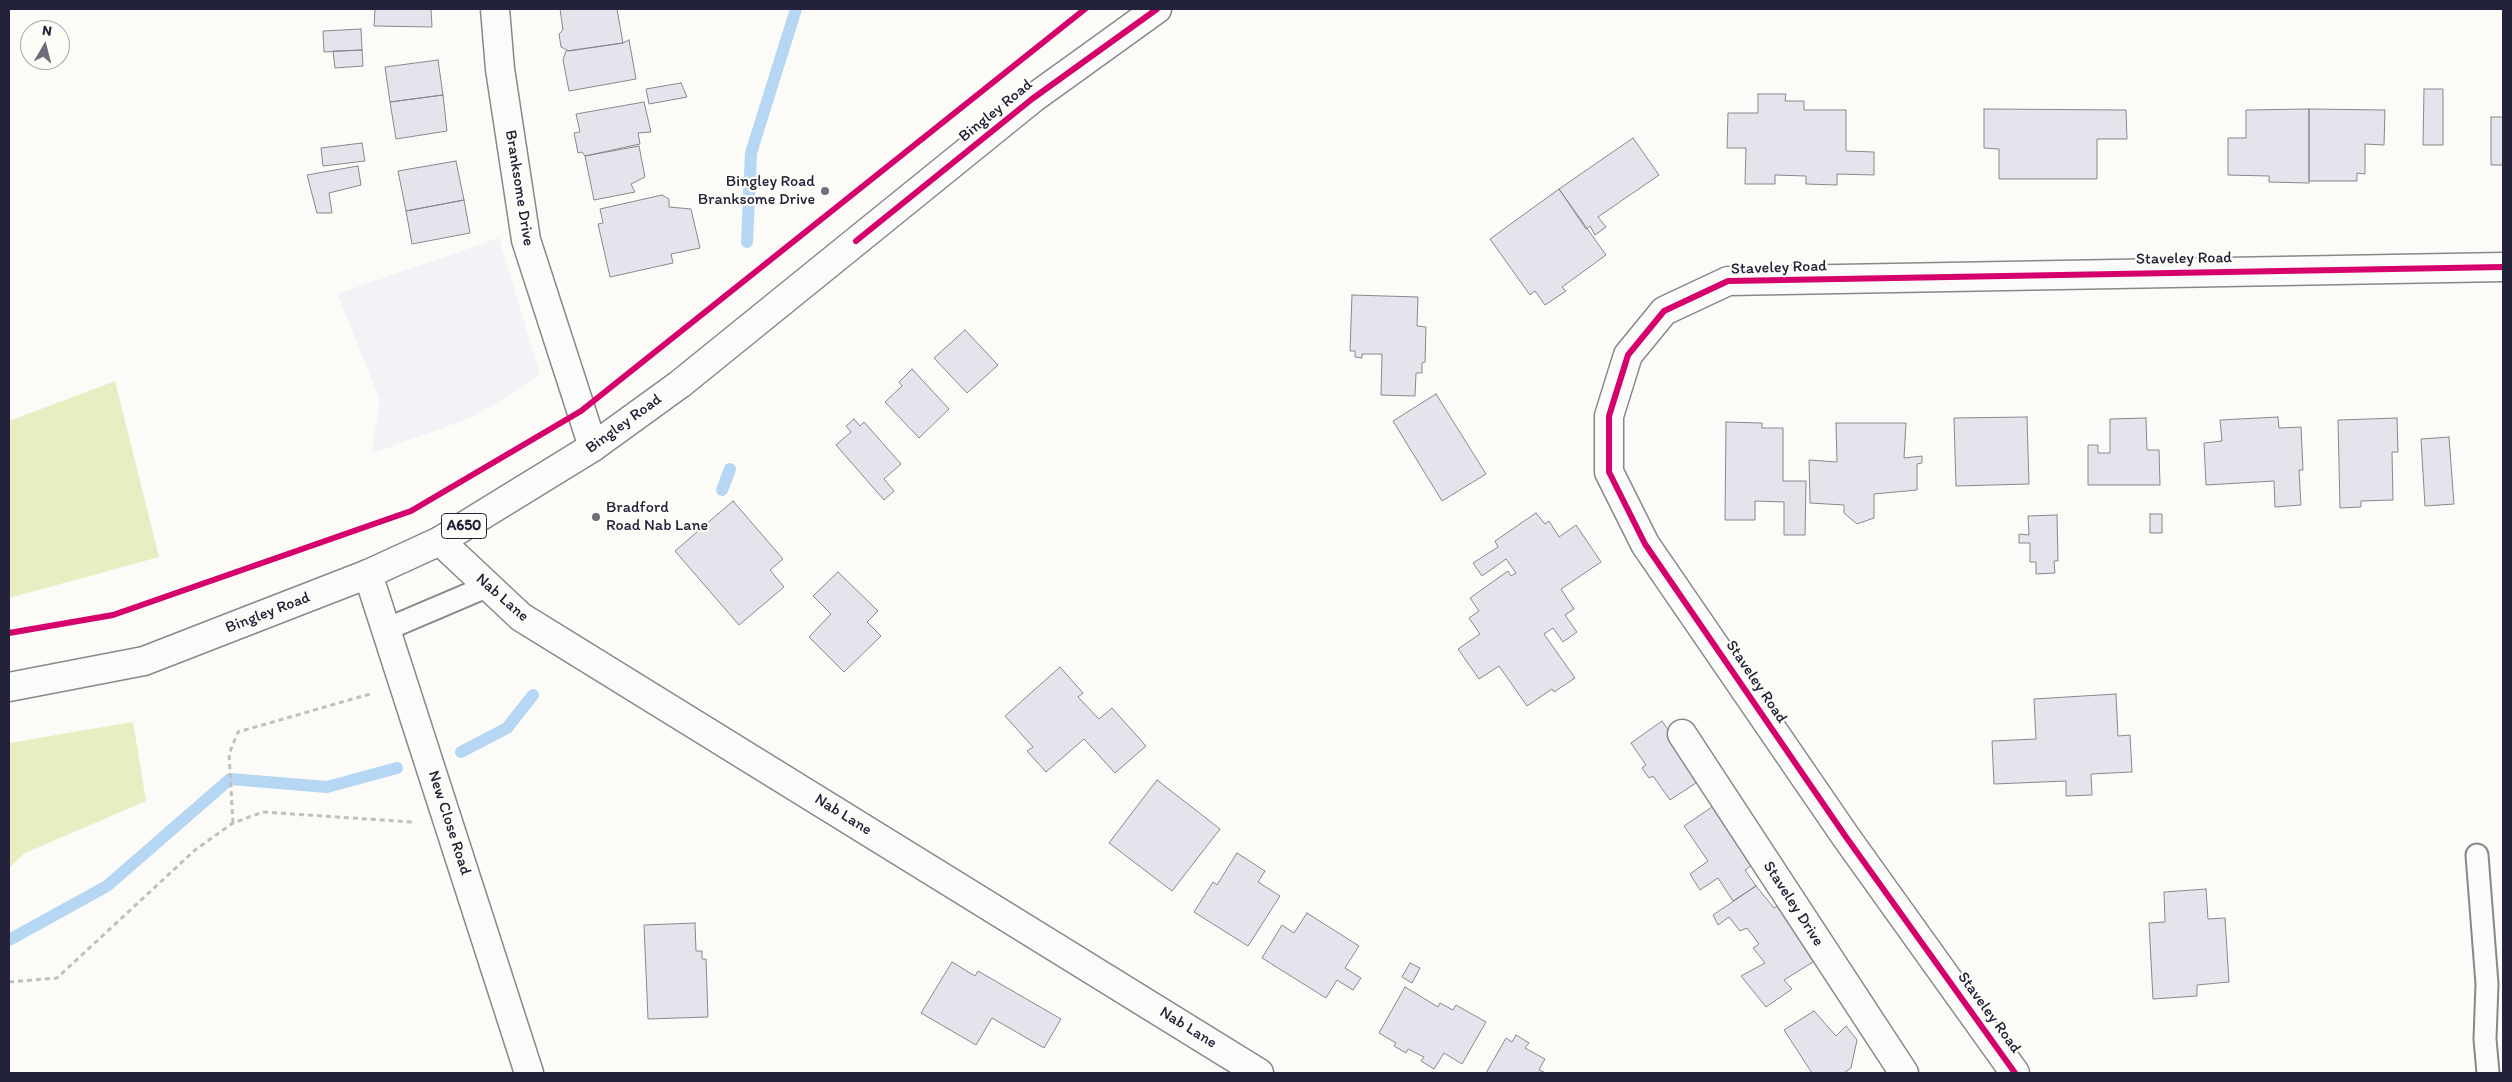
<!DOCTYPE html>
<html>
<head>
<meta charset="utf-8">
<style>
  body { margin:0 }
  #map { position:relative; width:2512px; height:1082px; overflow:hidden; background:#fcfbf8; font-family:Itim,sans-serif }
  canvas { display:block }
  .frame { position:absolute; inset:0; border:10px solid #22223b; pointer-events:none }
  .north { position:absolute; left:20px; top:20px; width:50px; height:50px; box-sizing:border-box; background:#fdfcf7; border:1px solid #a5a5ac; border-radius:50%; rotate:8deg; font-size:14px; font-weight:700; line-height:20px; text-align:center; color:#22223b }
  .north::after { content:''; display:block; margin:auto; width:18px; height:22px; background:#6e6e7d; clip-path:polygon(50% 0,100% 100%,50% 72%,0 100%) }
</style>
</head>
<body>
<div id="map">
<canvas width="2512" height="1082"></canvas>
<div class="frame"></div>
<div class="north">N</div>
</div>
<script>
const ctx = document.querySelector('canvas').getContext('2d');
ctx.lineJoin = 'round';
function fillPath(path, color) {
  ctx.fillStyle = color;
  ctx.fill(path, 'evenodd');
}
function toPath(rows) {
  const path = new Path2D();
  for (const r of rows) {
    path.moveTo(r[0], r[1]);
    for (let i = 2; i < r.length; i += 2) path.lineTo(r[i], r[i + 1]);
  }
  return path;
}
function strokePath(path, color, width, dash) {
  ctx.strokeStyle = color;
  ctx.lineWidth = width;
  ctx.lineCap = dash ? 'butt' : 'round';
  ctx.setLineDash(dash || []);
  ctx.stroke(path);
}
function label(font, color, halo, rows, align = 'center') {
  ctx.font = font + ' Itim,sans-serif';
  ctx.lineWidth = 4.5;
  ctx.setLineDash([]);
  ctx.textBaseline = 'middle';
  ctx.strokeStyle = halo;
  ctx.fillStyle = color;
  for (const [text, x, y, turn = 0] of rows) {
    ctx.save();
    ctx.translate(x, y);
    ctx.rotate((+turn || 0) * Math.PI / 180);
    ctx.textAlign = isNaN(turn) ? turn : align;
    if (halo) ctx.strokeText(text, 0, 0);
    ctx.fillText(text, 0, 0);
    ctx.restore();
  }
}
fillPath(toPath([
  [499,238,540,375,475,416,371,454,380,400,337,294]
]), '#f3f2f7');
fillPath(toPath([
  [115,381,159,557,9,598,9,421],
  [133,722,146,801,25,853,9,868,9,743]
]), '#e8eec2');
strokePath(toPath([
  [747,242,751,153,796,9],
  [722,490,730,469],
  [461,752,507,728,533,695],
  [9,940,107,886,230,779,327,787,397,768]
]), '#b5d7f4', 12);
const building = toPath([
  [375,9,431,9,432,27,374,26,375,9],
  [560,9,617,9,623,43,569,51,561,47,559,34,563,30,560,9],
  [361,29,362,50,324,52,323,31,361,29],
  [629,40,636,79,569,91,563,60,566,51,623,43,629,40],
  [362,50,363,66,335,68,333,51,362,50],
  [438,60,443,95,390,102,385,67,438,60],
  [681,83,687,97,649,104,646,89,681,83],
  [2424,89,2443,89,2443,145,2423,145,2424,89],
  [1758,94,1786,94,1785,101,1804,101,1804,110,1846,110,1846,151,1874,152,1874,175,1837,174,1837,185,1806,184,1806,176,1775,175,1775,184,1745,184,1746,148,1727,148,1728,113,1758,113,1758,94],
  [443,95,447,131,396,139,390,102,443,95],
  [644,102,651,132,638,133,640,144,585,156,582,152,578,153,574,133,580,132,576,114,644,102],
  [1984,109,2126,110,2127,139,2097,139,2097,179,1999,179,1999,149,1984,148,1984,109],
  [2309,109,2385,110,2384,145,2365,144,2365,174,2357,173,2357,181,2309,181,2309,109],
  [2309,109,2309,183,2269,182,2269,176,2228,175,2228,138,2246,138,2246,110,2309,109],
  [2491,117,2503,117,2503,165,2491,165,2491,117],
  [1633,138,1659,175,1598,217,1606,227,1595,235,1590,226,1586,229,1559,189,1633,138],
  [362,143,365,161,323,166,321,148,362,143],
  [639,146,645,177,631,184,635,192,594,200,585,156,639,146],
  [456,161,464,200,406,211,398,171,456,161],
  [358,166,361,185,329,193,332,213,317,213,307,175,358,166],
  [1559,189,1606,255,1562,287,1566,291,1545,305,1535,291,1530,295,1490,239,1559,189],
  [662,195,669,199,669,207,691,209,700,248,671,254,673,263,610,277,598,224,603,223,600,209,662,195],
  [464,200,470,233,412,244,406,211,464,200],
  [1352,295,1418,297,1417,326,1426,327,1425,362,1422,363,1422,373,1416,373,1415,396,1381,395,1382,354,1362,354,1362,358,1355,357,1355,351,1350,351,1352,295],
  [965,330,998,365,967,393,934,358,965,330],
  [912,369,949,409,919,438,885,402,902,386,899,382,912,369],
  [1436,394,1486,474,1442,501,1393,421,1436,394],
  [2027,417,2029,484,1956,486,1954,418,2027,417],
  [2278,417,2279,428,2301,427,2303,470,2299,470,2301,505,2275,507,2274,481,2206,485,2204,443,2222,441,2220,420,2278,417],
  [2146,418,2147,450,2159,450,2160,485,2088,485,2088,445,2098,445,2098,453,2110,453,2110,419,2146,418],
  [2397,418,2398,452,2392,452,2393,500,2361,501,2361,507,2340,508,2338,420,2397,418],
  [854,419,860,426,864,422,901,464,884,479,894,491,884,500,836,445,851,432,846,426,854,419],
  [1726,422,1762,423,1762,428,1783,428,1783,481,1806,481,1805,535,1784,535,1784,502,1755,501,1755,520,1725,520,1726,422],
  [1836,423,1906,423,1904,458,1922,456,1922,463,1917,464,1917,490,1874,494,1874,518,1857,524,1844,513,1844,505,1810,503,1809,460,1837,462,1836,423],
  [2449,437,2454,504,2425,506,2421,439,2449,437],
  [733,501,783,559,770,570,784,587,739,625,675,551,733,501],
  [1536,513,1545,524,1549,521,1559,537,1576,525,1601,562,1561,589,1574,609,1565,615,1577,632,1563,642,1553,628,1544,634,1575,678,1554,692,1552,689,1527,706,1499,666,1479,679,1458,649,1480,634,1469,618,1479,611,1470,598,1508,571,1511,576,1516,573,1506,559,1482,576,1473,563,1498,547,1495,541,1536,513],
  [2150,514,2162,514,2162,533,2150,533,2150,514],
  [2057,515,2058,561,2054,561,2055,573,2036,574,2036,562,2030,562,2030,543,2019,543,2019,534,2029,535,2028,516,2057,515],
  [838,572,878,611,867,622,881,636,844,672,809,637,831,614,813,596,838,572],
  [1060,667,1083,693,1078,697,1099,719,1112,708,1146,746,1115,773,1084,739,1046,772,1027,751,1033,747,1005,716,1060,667],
  [2116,694,2118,736,2130,735,2132,772,2091,774,2092,795,2066,796,2066,781,1994,784,1992,741,2036,739,2034,699,2116,694],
  [1662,721,1702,779,1670,800,1653,776,1649,778,1642,768,1646,765,1631,743,1662,721],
  [1157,780,1220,829,1172,891,1109,843,1157,780],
  [1715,805,1755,863,1745,870,1756,886,1733,901,1718,878,1700,890,1690,874,1708,861,1684,826,1715,805],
  [1237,853,1265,871,1258,882,1280,896,1248,946,1194,912,1213,882,1217,885,1237,853],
  [1756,886,1774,908,1780,904,1816,960,1784,980,1792,989,1766,1007,1741,976,1765,963,1753,948,1759,944,1747,928,1740,931,1729,917,1718,925,1713,915,1756,886],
  [2206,889,2208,919,2225,918,2229,982,2197,985,2197,996,2153,999,2149,923,2165,922,2164,892,2206,889],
  [1307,913,1359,946,1345,968,1361,978,1353,990,1337,980,1326,998,1262,958,1282,925,1294,933,1307,913],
  [695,923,696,951,702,951,702,959,706,959,708,1017,648,1019,644,925,695,923],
  [952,962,975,976,978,971,1061,1019,1044,1048,992,1018,976,1045,921,1013,952,962],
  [1410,963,1420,968,1412,983,1402,977,1410,963],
  [1405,987,1438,1007,1440,1003,1453,1010,1456,1005,1486,1022,1462,1064,1444,1053,1434,1069,1421,1061,1424,1057,1408,1049,1406,1053,1394,1046,1396,1043,1379,1033,1405,987],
  [1814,1011,1836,1036,1846,1026,1857,1040,1851,1068,1844,1073,1812,1073,1784,1030,1814,1011],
  [1516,1035,1529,1043,1525,1048,1545,1059,1539,1070,1546,1073,1486,1073,1506,1038,1512,1042,1516,1035]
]);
fillPath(building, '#e5e4ed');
strokePath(building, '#88888c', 1);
const lane = toPath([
  [387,629,488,586],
  [2477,855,2487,984,2485,1039,2488,1073]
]);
const street = toPath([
  [495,9,500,69,526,240,593,447],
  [440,541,521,617,1259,1073],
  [368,574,529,1073],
  [1682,734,1904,1073],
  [2015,1073,1846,837,1645,544,1609,472,1609,416,1628,355,1664,311,1728,281,2503,267]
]);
const highway = toPath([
  [9,687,144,661,368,574,440,541,593,447,680,384,1032,99,1157,9]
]);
strokePath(lane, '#88888c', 25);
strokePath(street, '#88888c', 31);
strokePath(highway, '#88888c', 31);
strokePath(toPath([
  [233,823,229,754,238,732,370,694],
  [9,982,57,978,195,850,233,823,263,812,412,822]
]), '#bfbfc0', 3, [5, 4]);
strokePath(lane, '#fbfbf9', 21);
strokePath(street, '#fbfbf9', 28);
strokePath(highway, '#fbfbf9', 28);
strokePath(toPath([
  [856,241,1032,99,1157,9],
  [9,633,113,615,411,511,581,411,1085,9],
  [2015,1073,1846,837,1645,544,1609,472,1609,416,1628,355,1664,311,1728,281,2503,267]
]), '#d6006c', 6);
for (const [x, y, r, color] of [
  [825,191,5,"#6e6e7d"],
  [596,517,5,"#6e6e7d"]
]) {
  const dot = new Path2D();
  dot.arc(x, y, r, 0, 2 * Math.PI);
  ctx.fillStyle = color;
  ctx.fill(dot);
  strokePath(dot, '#fdfcf7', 2);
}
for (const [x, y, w] of [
  [464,526,45]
]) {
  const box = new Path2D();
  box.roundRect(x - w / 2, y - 12.5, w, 25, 4);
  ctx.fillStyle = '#fdfcf7';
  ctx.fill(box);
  strokePath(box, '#22223b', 1);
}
label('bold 15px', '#22223b', null, [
  ["A650",464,526]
]);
label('16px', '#22223b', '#fdfcf7', [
  ["Bingley Road",996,111,-39],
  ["Branksome Drive",519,188,81],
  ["Staveley Road",2184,259,-1],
  ["Staveley Road",1779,268,-2],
  ["Bingley Road",624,424,-36],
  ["Nab Lane",502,598,41],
  ["Bingley Road",268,613,-21],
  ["Staveley Road",1756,682,56],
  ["Nab Lane",843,815,32],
  ["New Close Road",449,823,72],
  ["Staveley Drive",1793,904,57],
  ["Staveley Road",1989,1013,54],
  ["Nab Lane",1188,1028,32]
]);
label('16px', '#22223b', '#fdfcf7', [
  ["Bingley Road",815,182],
  ["Branksome Drive",815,200],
  ["Bradford",606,508,"left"],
  ["Road Nab Lane",606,526,"left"]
], 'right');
</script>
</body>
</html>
